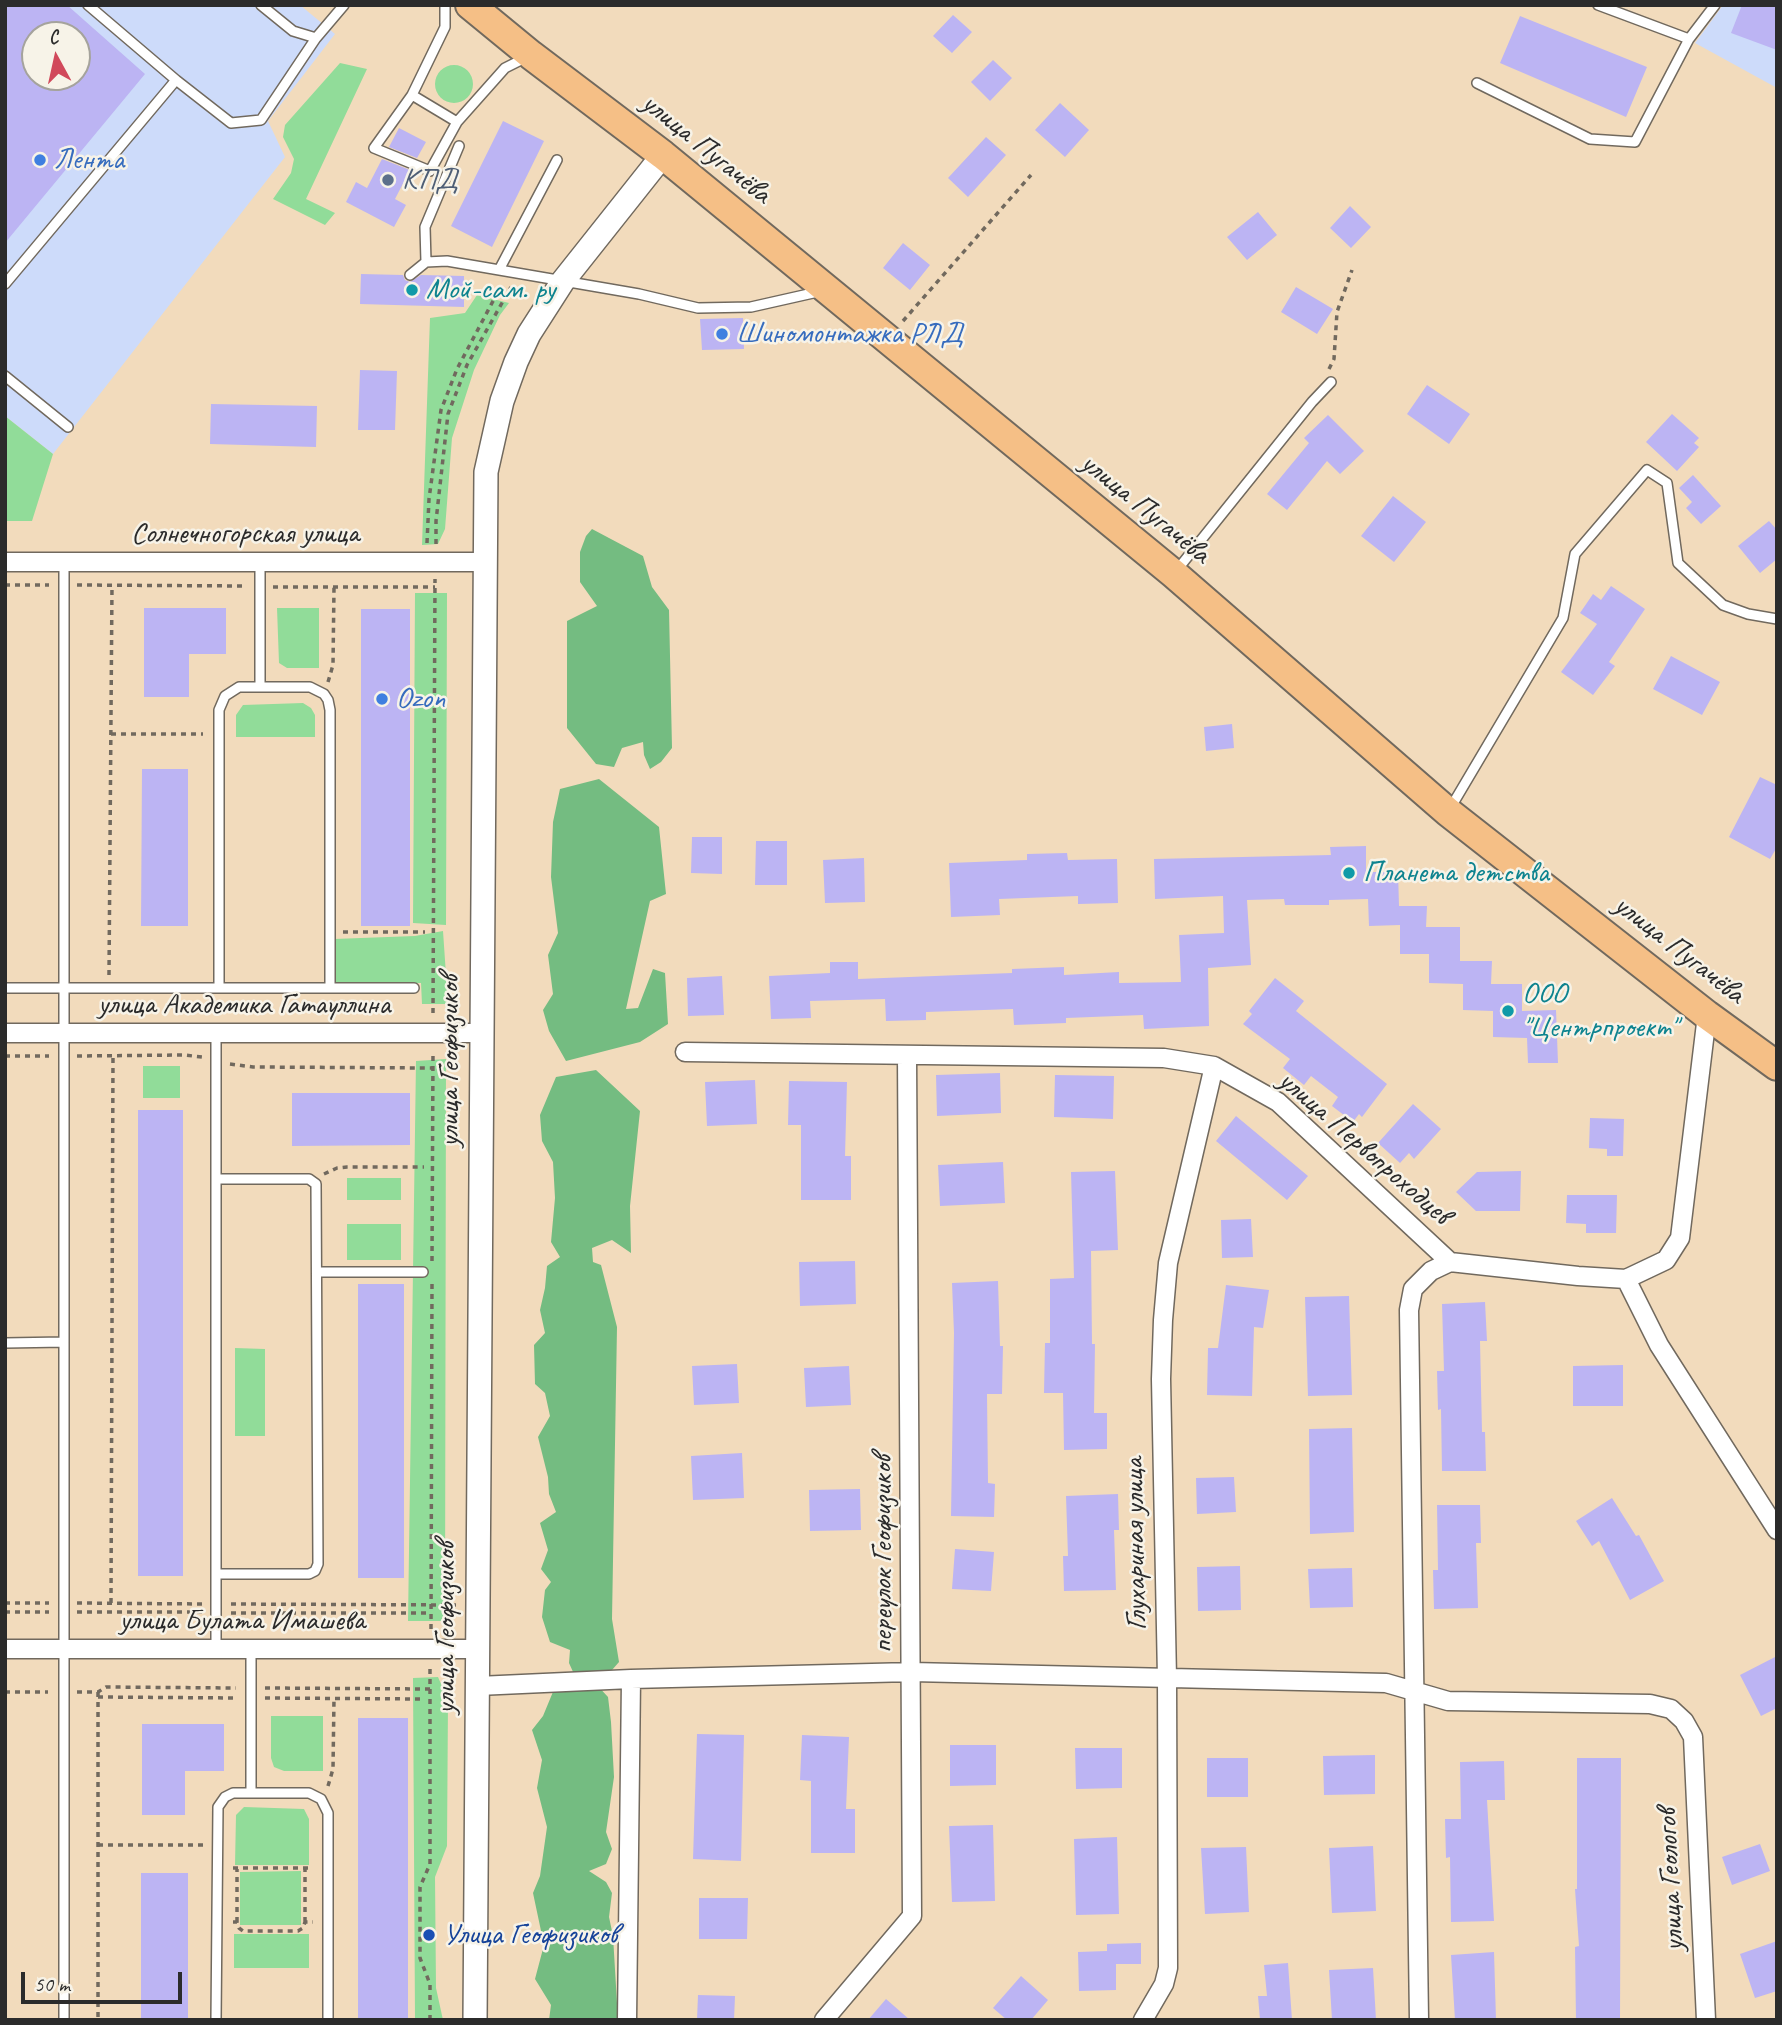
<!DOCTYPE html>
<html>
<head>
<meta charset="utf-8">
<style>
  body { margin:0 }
  #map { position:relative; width:1782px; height:2025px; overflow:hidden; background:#f2dbbc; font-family:Caveat,sans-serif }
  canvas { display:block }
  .frame { position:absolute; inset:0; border:7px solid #2b2b2b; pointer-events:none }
  .north { position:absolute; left:21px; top:21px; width:70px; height:70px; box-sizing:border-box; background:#f7f3e8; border:2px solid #a5a39c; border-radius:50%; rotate:352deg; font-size:19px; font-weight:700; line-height:28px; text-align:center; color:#2b2b2b }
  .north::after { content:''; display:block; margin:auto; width:24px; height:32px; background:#d1495b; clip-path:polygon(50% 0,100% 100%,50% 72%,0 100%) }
  .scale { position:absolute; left:21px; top:1972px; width:161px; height:32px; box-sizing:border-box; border:4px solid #2b2b2b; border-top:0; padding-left:9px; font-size:21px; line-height:24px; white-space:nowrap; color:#2b2b2b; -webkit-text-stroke:5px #f7f3e8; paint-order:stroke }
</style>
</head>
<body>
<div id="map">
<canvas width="1782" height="2025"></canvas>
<div class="frame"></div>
<div class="north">С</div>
<div class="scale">50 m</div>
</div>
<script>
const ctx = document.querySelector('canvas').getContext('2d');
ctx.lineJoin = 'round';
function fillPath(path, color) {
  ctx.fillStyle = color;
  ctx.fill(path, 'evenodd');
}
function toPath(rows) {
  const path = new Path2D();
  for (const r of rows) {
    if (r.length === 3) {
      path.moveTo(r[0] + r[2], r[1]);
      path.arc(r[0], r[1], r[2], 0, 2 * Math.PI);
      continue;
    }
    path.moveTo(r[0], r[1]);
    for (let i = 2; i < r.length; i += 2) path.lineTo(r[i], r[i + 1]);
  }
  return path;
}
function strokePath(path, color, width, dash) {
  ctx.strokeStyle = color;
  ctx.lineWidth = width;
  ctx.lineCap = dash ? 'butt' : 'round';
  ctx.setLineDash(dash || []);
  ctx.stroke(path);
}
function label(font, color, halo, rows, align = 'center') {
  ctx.font = font + ' Caveat,sans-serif';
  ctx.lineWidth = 5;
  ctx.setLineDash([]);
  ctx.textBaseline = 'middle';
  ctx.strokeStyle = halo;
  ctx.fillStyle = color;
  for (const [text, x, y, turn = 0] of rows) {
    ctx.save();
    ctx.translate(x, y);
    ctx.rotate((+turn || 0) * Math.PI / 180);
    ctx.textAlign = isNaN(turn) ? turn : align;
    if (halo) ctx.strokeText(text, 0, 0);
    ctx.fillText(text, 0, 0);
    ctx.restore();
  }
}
fillPath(toPath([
  [5,5,300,5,335,34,268,121,285,157,53,454,5,416],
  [35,35,77,35,77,77,35,77],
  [1723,5,1777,5,1777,88,1695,43]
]), '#cddbfa');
fillPath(toPath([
  [340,63,367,69,306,199,335,213,325,225,273,199,291,173,294,159,283,137,285,125],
  [454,84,19],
  [477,295,509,303,500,315,474,370,452,438,445,529,438,544,422,545,430,318,465,313],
  [5,416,53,454,32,521,5,521],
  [415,593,447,593,446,925,413,923],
  [277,608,319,608,319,668,287,668,279,663],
  [303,703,311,708,315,715,315,737,236,737,236,715,243,705],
  [443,931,448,1004,422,1004,421,983,335,983,334,939,415,936],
  [446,1059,445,1621,408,1621,416,1061],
  [143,1066,180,1066,180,1098,143,1098],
  [347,1178,401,1178,401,1200,347,1200],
  [347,1224,401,1224,401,1260,347,1260],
  [235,1348,265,1349,265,1436,235,1436],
  [438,1677,448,1700,447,1846,435,1877,436,1988,443,2020,415,2020,413,1678],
  [271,1716,323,1716,323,1771,284,1771,274,1767,271,1758],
  [244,1807,304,1809,309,1819,309,1865,235,1865,236,1815],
  [301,1871,301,1925,240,1925,240,1872],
  [234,1934,309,1934,309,1968,234,1968]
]), '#91dc99');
fillPath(toPath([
  [592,529,643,556,652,587,669,610,672,748,661,762,650,769,644,755,643,742,622,748,614,767,596,764,567,728,567,621,597,606,580,582,580,552,586,536],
  [599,779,659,827,666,894,650,901,626,1009,638,1008,653,969,665,973,668,1024,640,1042,566,1061,549,1031,543,1010,553,994,548,955,558,933,551,877,553,822,560,789],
  [596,1070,640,1111,630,1206,631,1253,612,1240,592,1248,593,1262,601,1265,617,1327,612,1619,619,1662,612,1670,574,1674,569,1663,570,1650,550,1642,542,1617,545,1590,551,1582,541,1569,548,1550,540,1523,556,1512,549,1494,548,1477,538,1437,550,1416,545,1393,535,1384,534,1345,545,1333,540,1310,545,1288,547,1266,560,1257,551,1242,555,1198,553,1162,542,1141,540,1115,556,1077],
  [595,1683,608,1697,611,1722,614,1777,606,1832,612,1849,606,1864,589,1871,606,1882,612,1893,609,1917,613,1936,618,2020,549,2020,551,2005,535,1979,544,1945,533,1893,540,1876,547,1827,537,1788,542,1760,532,1730,543,1716,555,1687]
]), '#74bc81');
fillPath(toPath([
  [5,5,67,5,145,74,5,243],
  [35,35,77,35,77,77,35,77],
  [1742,5,1777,5,1777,50,1731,33],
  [953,15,972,32,952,53,933,36],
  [1520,16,1647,67,1626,117,1500,63],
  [993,60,1012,78,990,101,971,82],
  [1060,103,1089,130,1065,157,1035,130],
  [503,121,544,141,492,247,451,226],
  [399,128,426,142,417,158,389,147],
  [986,137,1006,155,968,197,948,178],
  [382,159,410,170,395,199,406,205,394,227,346,202,356,182,367,188],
  [1350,206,1371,227,1351,248,1330,228],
  [1258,212,1277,235,1247,260,1227,237],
  [903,243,930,265,910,290,883,268],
  [361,274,403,275,405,280,410,282,421,275,464,276,464,307,360,304],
  [1296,287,1333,309,1317,334,1281,312],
  [743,318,744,349,702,350,700,319],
  [360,370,397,371,395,430,358,430],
  [1427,385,1470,414,1449,444,1407,414],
  [211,404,317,406,316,447,210,444],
  [1672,414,1699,438,1694,443,1699,447,1677,471,1646,442],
  [1328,415,1364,451,1340,474,1327,461,1287,510,1267,494,1309,443,1304,438],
  [1693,475,1721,506,1701,524,1686,508,1692,502,1679,488],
  [1393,496,1426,522,1394,562,1361,536],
  [1769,521,1777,530,1777,559,1760,573,1738,546],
  [1611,586,1645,609,1609,662,1615,666,1593,695,1561,672,1597,624,1580,613,1593,594,1601,600],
  [144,608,226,608,226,654,189,654,189,697,144,697],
  [361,609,410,609,410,926,361,926],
  [1671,656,1720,682,1702,715,1653,689],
  [1232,724,1234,748,1206,751,1204,727],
  [142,769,188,769,188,926,141,926],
  [1760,777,1777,785,1777,847,1770,859,1729,837],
  [692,837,722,837,722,874,691,873],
  [756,841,787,841,787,885,755,885],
  [1366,846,1366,872,1398,872,1399,906,1427,906,1426,927,1460,927,1460,961,1492,961,1491,984,1522,984,1522,1011,1556,1010,1558,1063,1528,1063,1527,1038,1493,1037,1493,1011,1463,1010,1463,984,1429,983,1429,954,1400,954,1400,925,1369,926,1368,899,1329,900,1329,905,1285,905,1284,899,1247,900,1251,965,1208,968,1209,1026,1144,1029,1143,1015,1066,1018,1066,1023,1014,1025,1013,1009,926,1012,926,1020,886,1021,885,999,810,1001,811,1018,771,1019,769,976,830,973,830,962,858,962,858,979,1012,973,1012,969,1064,967,1064,975,1119,972,1119,983,1181,982,1179,935,1224,933,1223,896,1155,899,1154,859,1331,855,1330,847],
  [1067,853,1068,860,1117,859,1118,903,1078,904,1078,896,999,899,1000,915,951,917,949,863,1027,860,1027,854],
  [864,858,865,902,825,903,823,860],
  [722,976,724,1015,688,1016,687,978],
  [1275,978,1304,1001,1296,1011,1387,1084,1362,1117,1359,1114,1353,1122,1332,1106,1338,1097,1311,1076,1304,1085,1283,1068,1290,1059,1243,1024,1252,1014,1249,1011],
  [1000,1073,1001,1113,937,1116,936,1075],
  [1055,1075,1114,1076,1113,1119,1054,1117],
  [755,1080,757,1124,707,1126,705,1082],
  [789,1081,847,1082,845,1156,851,1156,851,1200,801,1200,801,1125,788,1125],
  [292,1093,410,1093,410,1145,292,1146],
  [1413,1104,1441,1129,1414,1159,1409,1153,1400,1163,1378,1143],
  [138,1110,183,1110,183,1576,138,1576],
  [1236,1116,1308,1176,1287,1200,1216,1141],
  [1590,1118,1624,1119,1623,1156,1607,1156,1607,1149,1589,1148],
  [1003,1162,1005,1203,940,1206,938,1165],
  [1115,1171,1118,1250,1091,1251,1092,1344,1095,1344,1094,1413,1107,1413,1107,1449,1064,1450,1063,1393,1044,1393,1045,1343,1050,1343,1050,1279,1074,1278,1071,1172],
  [1521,1171,1520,1211,1476,1211,1456,1192,1477,1172],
  [1567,1195,1617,1195,1616,1233,1586,1233,1586,1224,1566,1223],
  [1251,1219,1253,1257,1222,1258,1221,1220],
  [855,1261,856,1304,800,1306,799,1262],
  [998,1281,1000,1346,1003,1346,1002,1394,987,1394,988,1483,995,1484,994,1517,951,1516,954,1333,952,1283],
  [358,1284,404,1284,404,1578,358,1578],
  [1226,1285,1269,1290,1263,1328,1254,1327,1252,1396,1207,1395,1208,1348,1218,1348],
  [1349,1296,1352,1395,1308,1396,1305,1297],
  [1485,1302,1487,1341,1480,1341,1482,1432,1485,1432,1486,1471,1442,1471,1441,1409,1438,1410,1437,1371,1444,1371,1442,1304],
  [737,1364,739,1403,694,1405,692,1366],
  [1623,1365,1623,1406,1573,1406,1573,1366],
  [849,1366,851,1405,806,1407,804,1368],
  [1352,1428,1354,1532,1310,1534,1309,1429],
  [742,1453,744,1498,693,1500,691,1456],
  [1234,1477,1236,1512,1197,1514,1196,1478],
  [860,1489,861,1530,810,1531,809,1490],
  [1118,1494,1119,1530,1114,1530,1116,1590,1064,1591,1063,1556,1068,1556,1066,1496],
  [1612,1498,1636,1536,1639,1535,1664,1581,1630,1600,1599,1541,1592,1546,1576,1521],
  [1437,1505,1480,1505,1481,1543,1476,1543,1478,1608,1434,1609,1433,1570,1438,1570],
  [955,1549,994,1552,991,1591,952,1589],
  [1240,1566,1241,1610,1198,1611,1197,1567],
  [1352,1568,1353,1607,1310,1608,1308,1569],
  [1777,1656,1777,1708,1761,1716,1740,1675],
  [358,1718,408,1718,408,2020,358,2020],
  [142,1724,224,1724,224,1771,185,1771,185,1815,142,1815],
  [697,1734,744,1735,741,1861,693,1859],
  [802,1735,849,1737,846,1809,855,1809,855,1853,811,1853,811,1781,800,1780],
  [950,1745,996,1745,996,1785,950,1786],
  [1075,1748,1122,1748,1122,1788,1076,1789],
  [1375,1755,1375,1794,1324,1795,1323,1756],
  [1207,1758,1248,1758,1248,1797,1207,1797],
  [1577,1758,1621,1758,1620,2020,1576,2020,1575,1947,1579,1946,1575,1889,1577,1889],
  [1504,1761,1505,1800,1487,1800,1494,1921,1451,1922,1450,1857,1446,1858,1445,1819,1461,1819,1460,1762],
  [993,1825,995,1901,952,1902,949,1826],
  [1117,1837,1119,1914,1076,1915,1074,1839],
  [1760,1844,1770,1871,1732,1885,1722,1857],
  [1373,1846,1376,1911,1332,1913,1329,1848],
  [1246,1847,1249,1912,1205,1914,1201,1848],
  [141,1873,188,1873,188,2020,141,2020],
  [699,1898,748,1898,747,1939,699,1939],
  [1777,1941,1777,1991,1755,1998,1740,1954],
  [1141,1943,1141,1964,1116,1964,1116,1990,1079,1991,1078,1952,1107,1951,1107,1944],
  [1494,1952,1496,2020,1455,2020,1451,1955],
  [1288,1963,1292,2020,1260,2020,1258,1996,1267,1996,1264,1965],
  [1373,1968,1376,2020,1332,2020,1329,1970],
  [1021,1976,1048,2000,1031,2020,1007,2020,993,2008],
  [698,1995,735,1996,734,2020,697,2020],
  [886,1999,910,2020,868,2020]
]), '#bcb4f3');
const service = toPath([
  [261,5,293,31,316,38,344,5],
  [445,5,445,27,412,95,457,122,505,68,527,57],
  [1598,5,1689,39,1715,5],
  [176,80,231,123,261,120,316,38],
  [1477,83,1590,139,1635,142,1689,39],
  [412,95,374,148,430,171,457,122],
  [426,262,425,227,459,146],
  [499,270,557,160],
  [410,275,426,262,447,261,639,294,698,308,751,307,822,291],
  [5,284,176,80,88,5],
  [5,376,68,427],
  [260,562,260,687],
  [1177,570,1312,402,1331,382],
  [1451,807,1563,618,1575,554,1647,470,1667,483,1678,563,1723,605,1748,614,1777,619],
  [5,988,414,988],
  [219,988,219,710,225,696,239,687,310,687,324,694,328,700,330,710,330,988],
  [318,1272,423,1272],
  [5,1343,64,1342],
  [216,1574,309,1574,315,1571,318,1564,316,1184,309,1179,216,1179],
  [216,1649,216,1033],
  [251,1649,251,1793],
  [64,2020,64,562],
  [216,2020,218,1807,225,1797,233,1793,309,1793,321,1799,328,1813,328,2020]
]);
const minor = toPath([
  [5,562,485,562],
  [5,1033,482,1033],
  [685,1052,1164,1058,1214,1066,1278,1102,1450,1262,1578,1276,1626,1279,1666,1260,1680,1238,1707,1015],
  [1626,1279,1659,1345,1777,1530],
  [5,1649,478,1649],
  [478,1686,631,1679,912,1672,1386,1683,1448,1701,1650,1704,1671,1709,1684,1721,1693,1737,1706,2020],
  [627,2020,631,1679],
  [824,2020,912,1916,907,1055],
  [1143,2020,1164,1984,1168,1968,1167,1678,1161,1379,1163,1320,1168,1263,1214,1066],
  [1419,2020,1409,1310,1413,1289,1431,1271,1450,1262]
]);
const tertiary = toPath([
  [475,2020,486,472,502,401,516,362,529,334,563,281,663,155]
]);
const primary = toPath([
  [470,5,531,55,663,155,1174,574,1448,812,1707,1015,1777,1066]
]);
strokePath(service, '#71695e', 12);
strokePath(minor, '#71695e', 21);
strokePath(tertiary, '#71695e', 26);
strokePath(primary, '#71695e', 32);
strokePath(toPath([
  [903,321,1031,175],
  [1329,369,1334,359,1337,312,1352,270],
  [427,543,429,499,441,410,457,369,501,286],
  [436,544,436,521,448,414,467,365,511,287],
  [5,585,49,585],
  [77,585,245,586],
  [273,587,435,587],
  [328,682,333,665,334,587],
  [111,734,203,734],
  [343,932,425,932],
  [109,975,112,586],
  [433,1013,435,579],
  [5,1056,49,1056],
  [77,1056,184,1055,202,1057],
  [230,1064,253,1067,432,1068],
  [324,1174,337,1168,347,1167,424,1167],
  [432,1261,433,1052],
  [5,1603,49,1603],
  [77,1603,203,1604],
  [111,1603,113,1055],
  [231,1604,458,1605],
  [5,1612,49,1612],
  [77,1612,203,1612],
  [231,1613,430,1613],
  [431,1629,432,1283],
  [265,1688,430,1689],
  [5,1692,48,1692],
  [77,1692,98,1692,106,1687,236,1688],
  [98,1692,98,2020],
  [98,1697,236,1698],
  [265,1698,421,1699],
  [328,1786,333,1769,334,1698],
  [98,1845,205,1845],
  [233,1868,312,1868],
  [233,1922,237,1922,239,1928,243,1931,298,1931,303,1928,305,1922,313,1922],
  [237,1922,237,1869],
  [305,1922,305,1869],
  [430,2020,430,1984,420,1958,420,1887,430,1864,430,1668]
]), '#71695e', 3.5, [5, 5]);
strokePath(service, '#fff', 9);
strokePath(minor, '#fff', 18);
strokePath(tertiary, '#fff', 23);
strokePath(primary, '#f5bf86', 28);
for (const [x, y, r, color] of [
  [40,160,7,"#3f7fe0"],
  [388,180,7,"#5c6f8a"],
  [412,290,7,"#0f9aa8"],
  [722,334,7,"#3f7fe0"],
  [382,699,7,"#3f7fe0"],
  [1349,873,7,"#0f9aa8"],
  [1508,1011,7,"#0f9aa8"],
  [429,1935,7,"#1a4fb4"]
]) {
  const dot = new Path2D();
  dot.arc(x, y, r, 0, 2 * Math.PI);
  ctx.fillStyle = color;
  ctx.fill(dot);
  strokePath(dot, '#f7f3e8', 2.5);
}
label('30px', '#2b2b2b', '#f7f3e8', [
  ["улица Пугачёва",706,149,39],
  ["улица Пугачёва",1145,509,39],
  ["Солнечногорская улица",245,534],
  ["улица Пугачёва",1679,950,38],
  ["улица Академика Гатауллина",244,1005],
  ["улица Геофизиков",450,1061,-90],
  ["улица Первопроходцев",1364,1148,41],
  ["Глухариная улица",1136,1544,-91],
  ["переулок Геофизиков",883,1554,-90],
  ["улица Булата Имашева",242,1621],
  ["улица Геофизиков",446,1628,-90],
  ["улица Геологов",1671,1880,-93]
]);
label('30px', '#366cbe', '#f7f3e8', [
  ["Лента",54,160],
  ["Шиномонтажка РЛД",736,334],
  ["Ozon",396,699]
], 'left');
label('30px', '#4e5e75', '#f7f3e8', [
  ["КПД",402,180]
], 'left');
label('30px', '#0d838f', '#f7f3e8', [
  ["Мой-сам. ру",426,290],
  ["Планета детства",1363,873],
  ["ООО",1522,994],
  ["\"Центрпроект\"",1522,1028]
], 'left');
label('30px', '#164399', '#f7f3e8', [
  ["Улица Геофизиков",443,1935]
], 'left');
</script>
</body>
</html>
